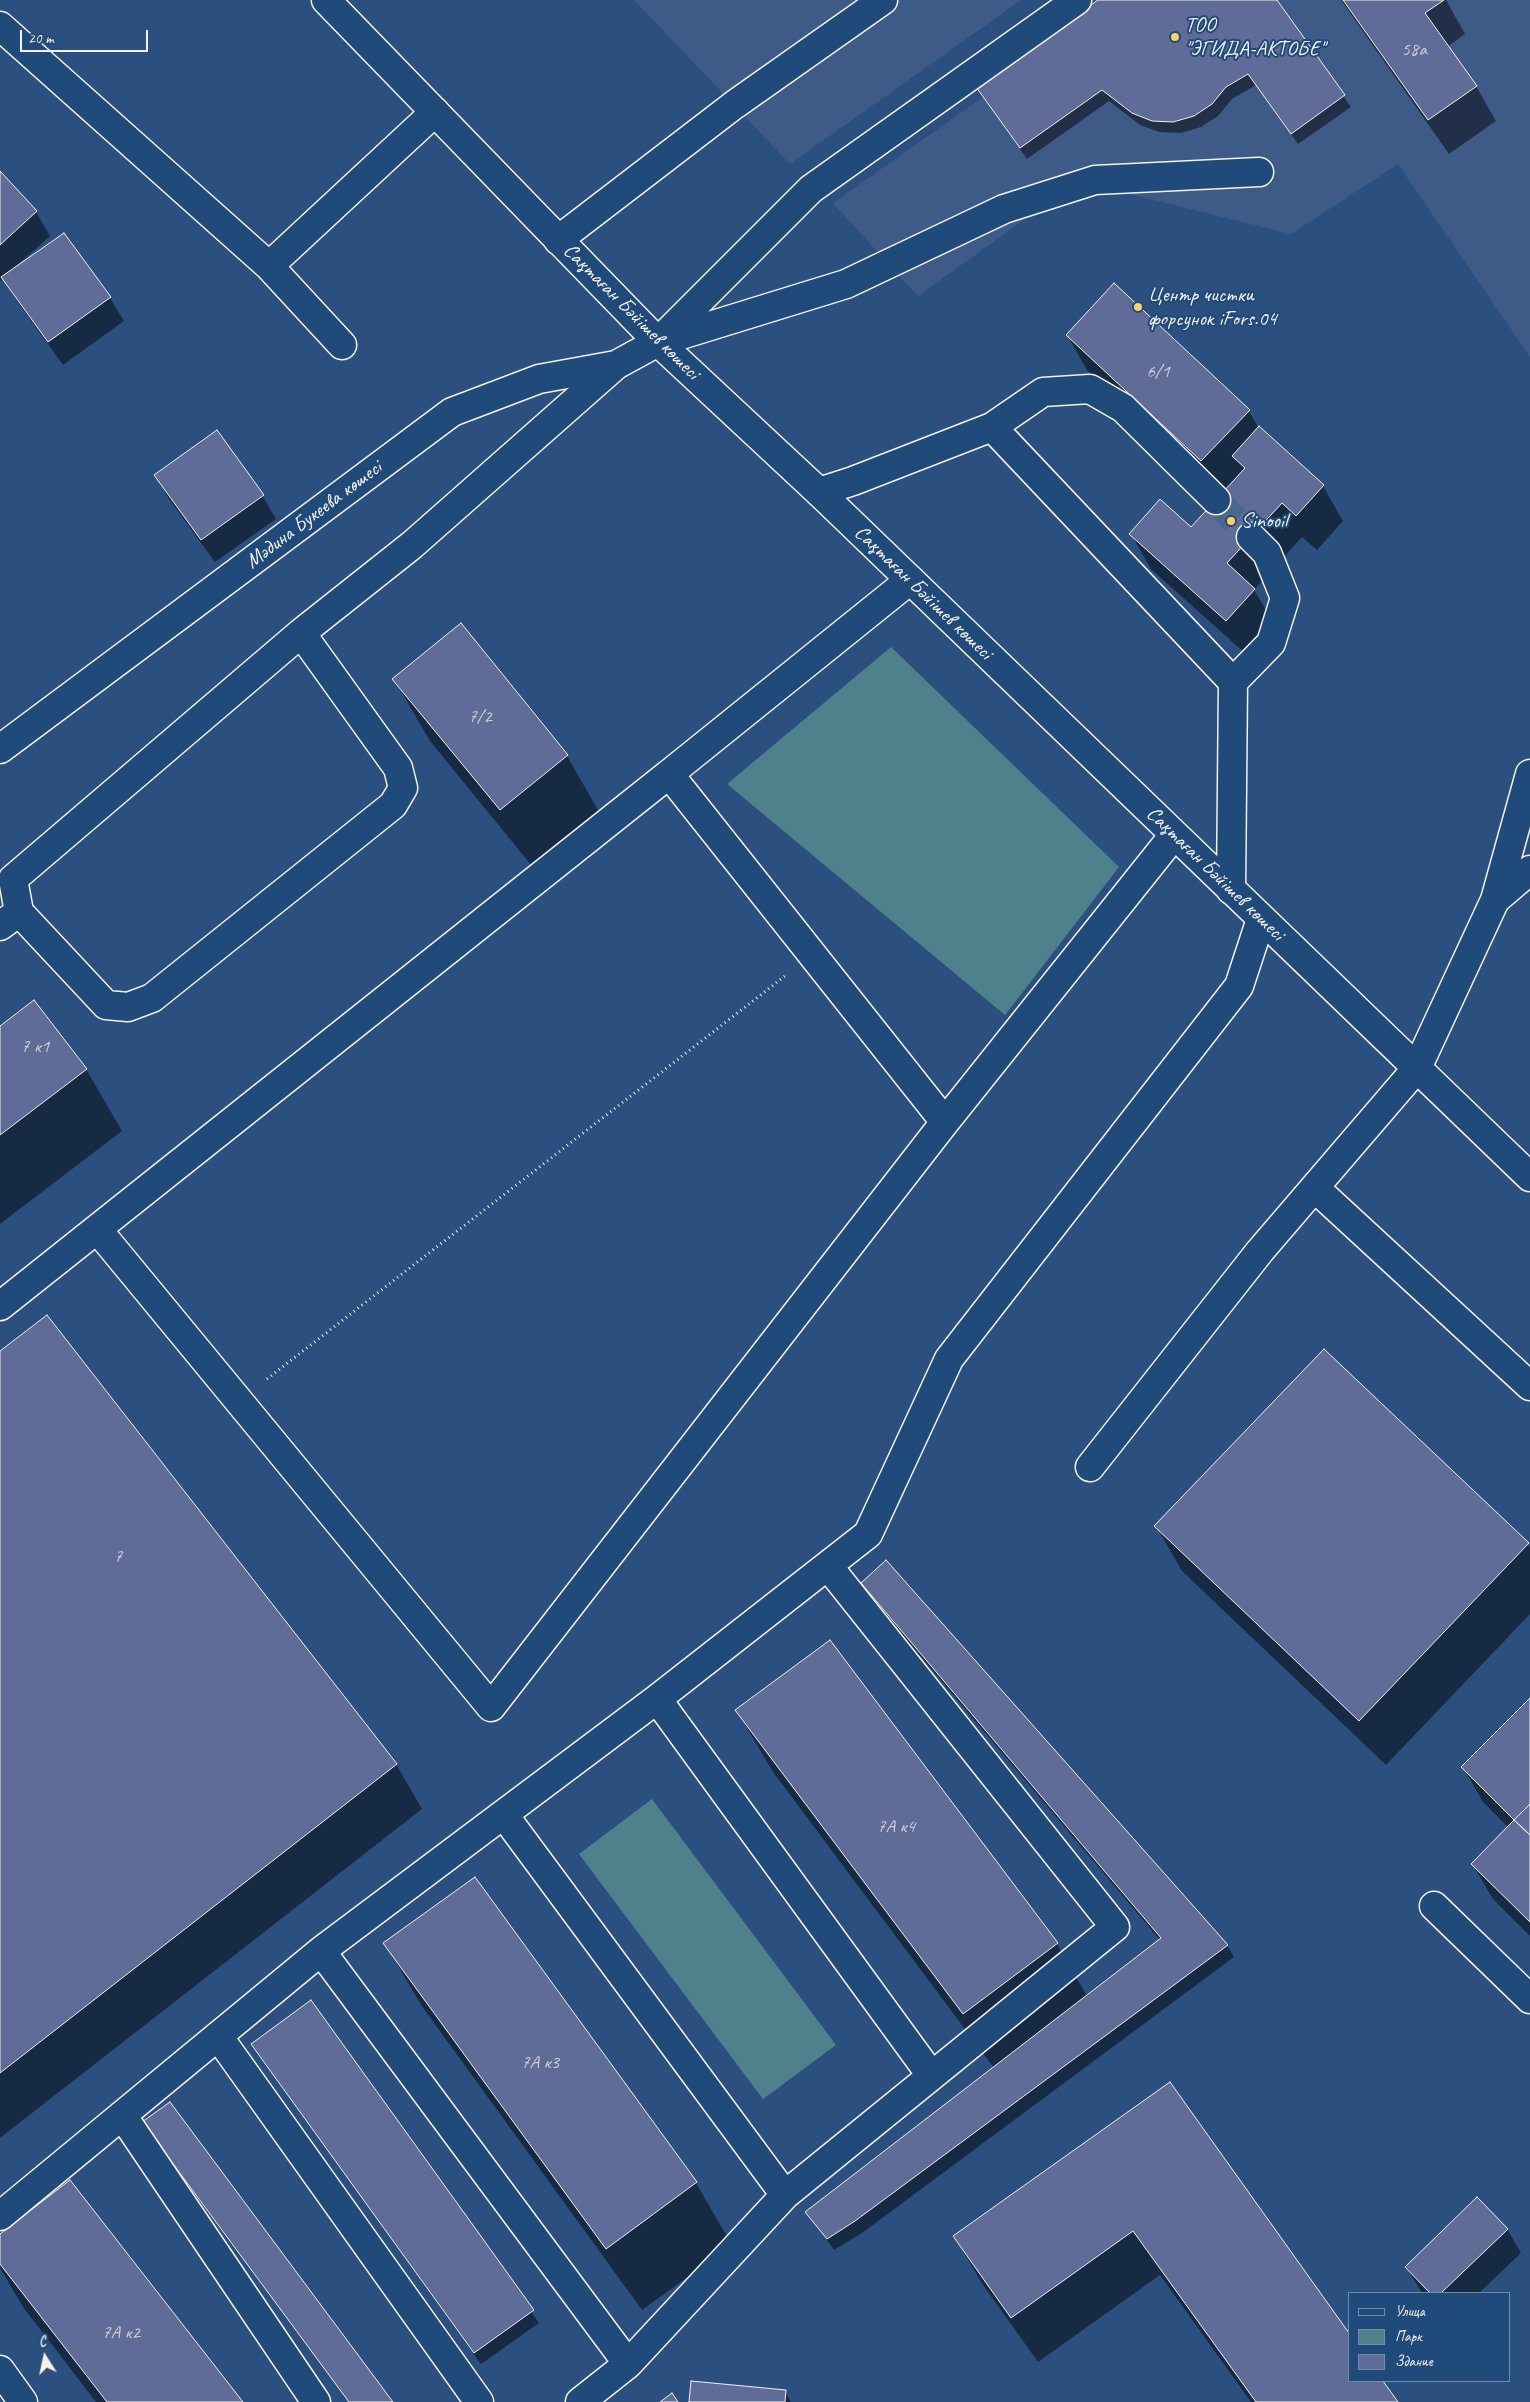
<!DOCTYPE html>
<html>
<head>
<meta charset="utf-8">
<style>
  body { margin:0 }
  #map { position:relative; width:1530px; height:2402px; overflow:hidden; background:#2b507f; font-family:Caveat,sans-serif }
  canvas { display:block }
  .legend { position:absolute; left:1348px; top:2292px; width:162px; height:90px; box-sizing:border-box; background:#1f4a7a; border:1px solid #748da6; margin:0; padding:6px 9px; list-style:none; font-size:15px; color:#f4f1e8 }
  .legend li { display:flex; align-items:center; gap:10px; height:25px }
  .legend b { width:25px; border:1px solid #748da6 }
  .north { position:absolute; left:20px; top:2332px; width:50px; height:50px; -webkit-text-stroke:4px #1f4a7a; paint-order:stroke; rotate:350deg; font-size:14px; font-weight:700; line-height:20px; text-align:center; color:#f4f1e8 }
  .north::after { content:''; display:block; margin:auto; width:18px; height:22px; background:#f4f1e8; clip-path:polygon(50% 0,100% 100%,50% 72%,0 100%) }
  .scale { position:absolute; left:20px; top:30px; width:128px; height:22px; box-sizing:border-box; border:2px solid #f4f1e8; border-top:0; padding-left:6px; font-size:15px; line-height:18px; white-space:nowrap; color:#f4f1e8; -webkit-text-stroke:4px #1f4a7a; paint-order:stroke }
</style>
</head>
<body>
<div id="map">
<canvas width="1530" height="2402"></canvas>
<ul class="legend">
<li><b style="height:6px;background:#1f4a7a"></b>Улица</li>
<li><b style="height:14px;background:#4f818d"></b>Парк</li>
<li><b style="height:14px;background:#5e6c97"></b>Здание</li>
</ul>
<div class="north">С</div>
<div class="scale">20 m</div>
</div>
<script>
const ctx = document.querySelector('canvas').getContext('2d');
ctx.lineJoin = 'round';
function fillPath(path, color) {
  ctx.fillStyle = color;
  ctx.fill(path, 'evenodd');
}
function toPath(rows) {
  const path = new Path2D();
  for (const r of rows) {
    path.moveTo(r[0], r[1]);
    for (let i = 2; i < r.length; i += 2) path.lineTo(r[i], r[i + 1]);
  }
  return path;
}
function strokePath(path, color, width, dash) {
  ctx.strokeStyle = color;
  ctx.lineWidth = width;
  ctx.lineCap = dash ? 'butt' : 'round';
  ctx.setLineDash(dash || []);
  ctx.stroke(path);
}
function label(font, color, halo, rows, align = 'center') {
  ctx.font = font + ' Caveat,sans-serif';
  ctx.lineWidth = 4;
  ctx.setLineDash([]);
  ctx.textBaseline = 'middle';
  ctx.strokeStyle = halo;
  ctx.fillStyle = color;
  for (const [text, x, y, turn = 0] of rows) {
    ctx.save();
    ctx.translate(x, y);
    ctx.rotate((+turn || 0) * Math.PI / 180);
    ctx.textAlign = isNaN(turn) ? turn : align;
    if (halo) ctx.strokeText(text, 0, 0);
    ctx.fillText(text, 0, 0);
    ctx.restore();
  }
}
fillPath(toPath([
  [634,0,1021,0,790,164],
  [1121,0,1530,0,1530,357,1398,164,1291,234,1078,181,918,296,833,203]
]), '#3e5b88');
fillPath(toPath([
  [891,647,1119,867,1005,1015,727,784],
  [652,1799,836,2045,763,2099,579,1854]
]), '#4f818d');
fillPath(toPath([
  [1100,0,1275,0,1351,107,1298,144,1256,85,1232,99,1218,116,1201,127,1181,133,1159,132,1140,125,1109,101,1027,159,985,99],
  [1341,0,1446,0,1465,34,1447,47,1476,86,1496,121,1449,154],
  [0,172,36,212,50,236,15,267,16,269,110,298,124,321,63,365,17,301,3,278,0,281],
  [1067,335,1249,411,1259,429,1323,486,1343,521,1317,550,1302,537,1254,590,1275,625,1247,655,1151,569,1131,534,1191,529,1222,495,1087,370],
  [156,476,262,495,276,519,215,562,169,499],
  [394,679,567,756,602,817,536,871,430,741],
  [0,1027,86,1069,122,1131,0,1224],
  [0,1353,396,1764,422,1809,0,2138],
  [1156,1526,1528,1544,1530,1548,1530,1614,1386,1765,1182,1571],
  [863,1583,1227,1945,1234,1957,862,2233,834,2250,807,2212,994,2068,773,1772,737,1711,1057,1944,1087,1996,1160,1940,869,1595],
  [1530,1699,1530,1936,1493,1899,1473,1865,1509,1828,1483,1802,1463,1767],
  [474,1879,696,2183,732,2245,642,2310,421,2005,385,1943],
  [311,2001,539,2323,481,2364,252,2044],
  [1170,2084,1349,2381,1381,2381,1397,2402,1251,2402,1160,2275,1038,2362,981,2282,955,2237],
  [150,2134,391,2402,349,2402],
  [1507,2229,1521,2253,1479,2293,1422,2293,1406,2267],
  [0,2235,241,2402,96,2402,23,2307,0,2268],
  [785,2392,791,2402,690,2402]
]), '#0007');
const building = toPath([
  [1098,0,1277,0,1345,95,1291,134,1248,74,1226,87,1212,104,1194,116,1173,122,1152,121,1132,113,1102,90,1020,148,976,87,1098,0],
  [1343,0,1444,0,1425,13,1477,86,1428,120,1343,0],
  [0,171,37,211,0,245,0,171],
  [64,233,111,297,48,342,1,277,64,233],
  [1114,283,1250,410,1201,461,1066,335,1114,283],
  [1259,426,1324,485,1296,516,1282,503,1227,563,1255,589,1226,621,1129,534,1160,499,1191,527,1245,468,1232,456,1259,426],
  [217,430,264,495,201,540,154,475,217,430],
  [461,623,568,755,500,810,392,679,461,623],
  [34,1000,87,1069,0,1135,0,1026,34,1000],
  [47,1315,397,1764,0,2073,0,1351,47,1315],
  [1324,1349,1529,1543,1359,1721,1154,1526,1324,1349],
  [886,1560,1228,1945,855,2221,827,2239,805,2212,1161,1938,861,1583,886,1560],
  [830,1640,1058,1943,963,2014,735,1710,830,1640],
  [1530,1698,1530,1804,1514,1820,1461,1767,1530,1698],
  [1530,1804,1530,1835,1514,1820,1530,1804],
  [1514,1820,1530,1835,1530,1922,1471,1864,1514,1820],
  [475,1877,697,2182,606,2249,383,1943,475,1877],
  [311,2000,534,2310,474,2353,251,2044,311,2000],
  [1170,2082,1349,2333,1349,2381,1383,2381,1398,2402,1256,2402,1133,2231,1011,2318,953,2236,1170,2082],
  [170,2102,393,2402,349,2402,142,2122,170,2102],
  [70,2180,243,2402,107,2402,0,2264,0,2234,70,2180],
  [1477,2197,1508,2229,1441,2293,1430,2293,1405,2267,1477,2197],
  [691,2381,786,2390,785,2402,689,2402,691,2381],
  [672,2393,678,2402,660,2402,672,2393]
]);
fillPath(building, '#5e6c97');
strokePath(building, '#f4f1e8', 1);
strokePath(toPath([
  [1216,500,1251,537]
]), '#49688f', 28, [28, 14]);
const minor = toPath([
  [0,26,269,266,435,112],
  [558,240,734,105,883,0],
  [269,266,342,345],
  [661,339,811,189,1077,0],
  [992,427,1043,392,1090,389,1123,408,1216,500],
  [819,492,853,481,992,427,1233,682,1231,890],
  [910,580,669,774,945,1122,1174,835],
  [301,633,398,768,403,788,393,805,152,998,128,1007,106,1005,19,912,13,879,301,633,412,545,616,365],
  [1233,682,1271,643,1285,598,1267,553,1251,537],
  [0,749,452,412,539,379,616,365,658,342,846,284,1004,209,1095,180,1259,172],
  [669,774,97,1229,491,1707,945,1122],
  [1495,900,1530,774],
  [0,926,19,912],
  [1315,1188,1530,1386],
  [0,1306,97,1229],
  [1090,1467,1260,1251,1417,1068,1495,900,1530,870],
  [657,1699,931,2075],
  [504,1815,785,2195,1115,1927,828,1566],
  [1434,1906,1530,1999],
  [218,2036,479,2402],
  [122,2115,316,2402],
  [785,2195,628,2364,321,1951,657,1699,868,1534,949,1359,1239,986,1261,919],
  [0,2216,321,1951],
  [0,2370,23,2402],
  [580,2402,628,2364]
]);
const major = toPath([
  [326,0,658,342,819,492,1530,1177]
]);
strokePath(minor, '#f4f1e8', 31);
strokePath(major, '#f4f1e8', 31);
strokePath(toPath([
  [267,1379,785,976]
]), '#f4f1e8', 3, [1, 4]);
strokePath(minor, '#1f4a7a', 28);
strokePath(major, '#1f4a7a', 28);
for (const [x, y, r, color] of [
  [1175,37,5,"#ffd166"],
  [1138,307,5,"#ffd166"],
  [1231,521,5,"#ffd166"]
]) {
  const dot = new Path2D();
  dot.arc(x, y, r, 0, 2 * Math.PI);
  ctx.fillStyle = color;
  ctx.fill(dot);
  strokePath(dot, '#1f4a7a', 2);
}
label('19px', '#ced0d4', null, [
  ["58а",1414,50],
  ["6/1",1158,372],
  ["7/2",480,717],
  ["7 к1",35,1047],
  ["7",118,1557],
  ["7А к4",896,1827],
  ["7А к3",540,2063],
  ["7А к2",121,2333]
]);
label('21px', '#f4f1e8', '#1f4a7a', [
  ["ТОО",1185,25],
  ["\"ЭГИДА-АКТОБЕ\"",1185,49],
  ["Центр чистки",1148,295],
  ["форсунок iFors.04",1148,319],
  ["Sinooil",1241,521]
], 'left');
label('21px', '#f4f1e8', '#1f4a7a', [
  ["Сақтаған Бәйішев көшесі",631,312,45],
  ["Мәдина Букеева көшесі",314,515,-37],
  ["Сақтаған Бәйішев көшесі",923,593,44],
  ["Сақтаған Бәйішев көшесі",1215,874,44]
]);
</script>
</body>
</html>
